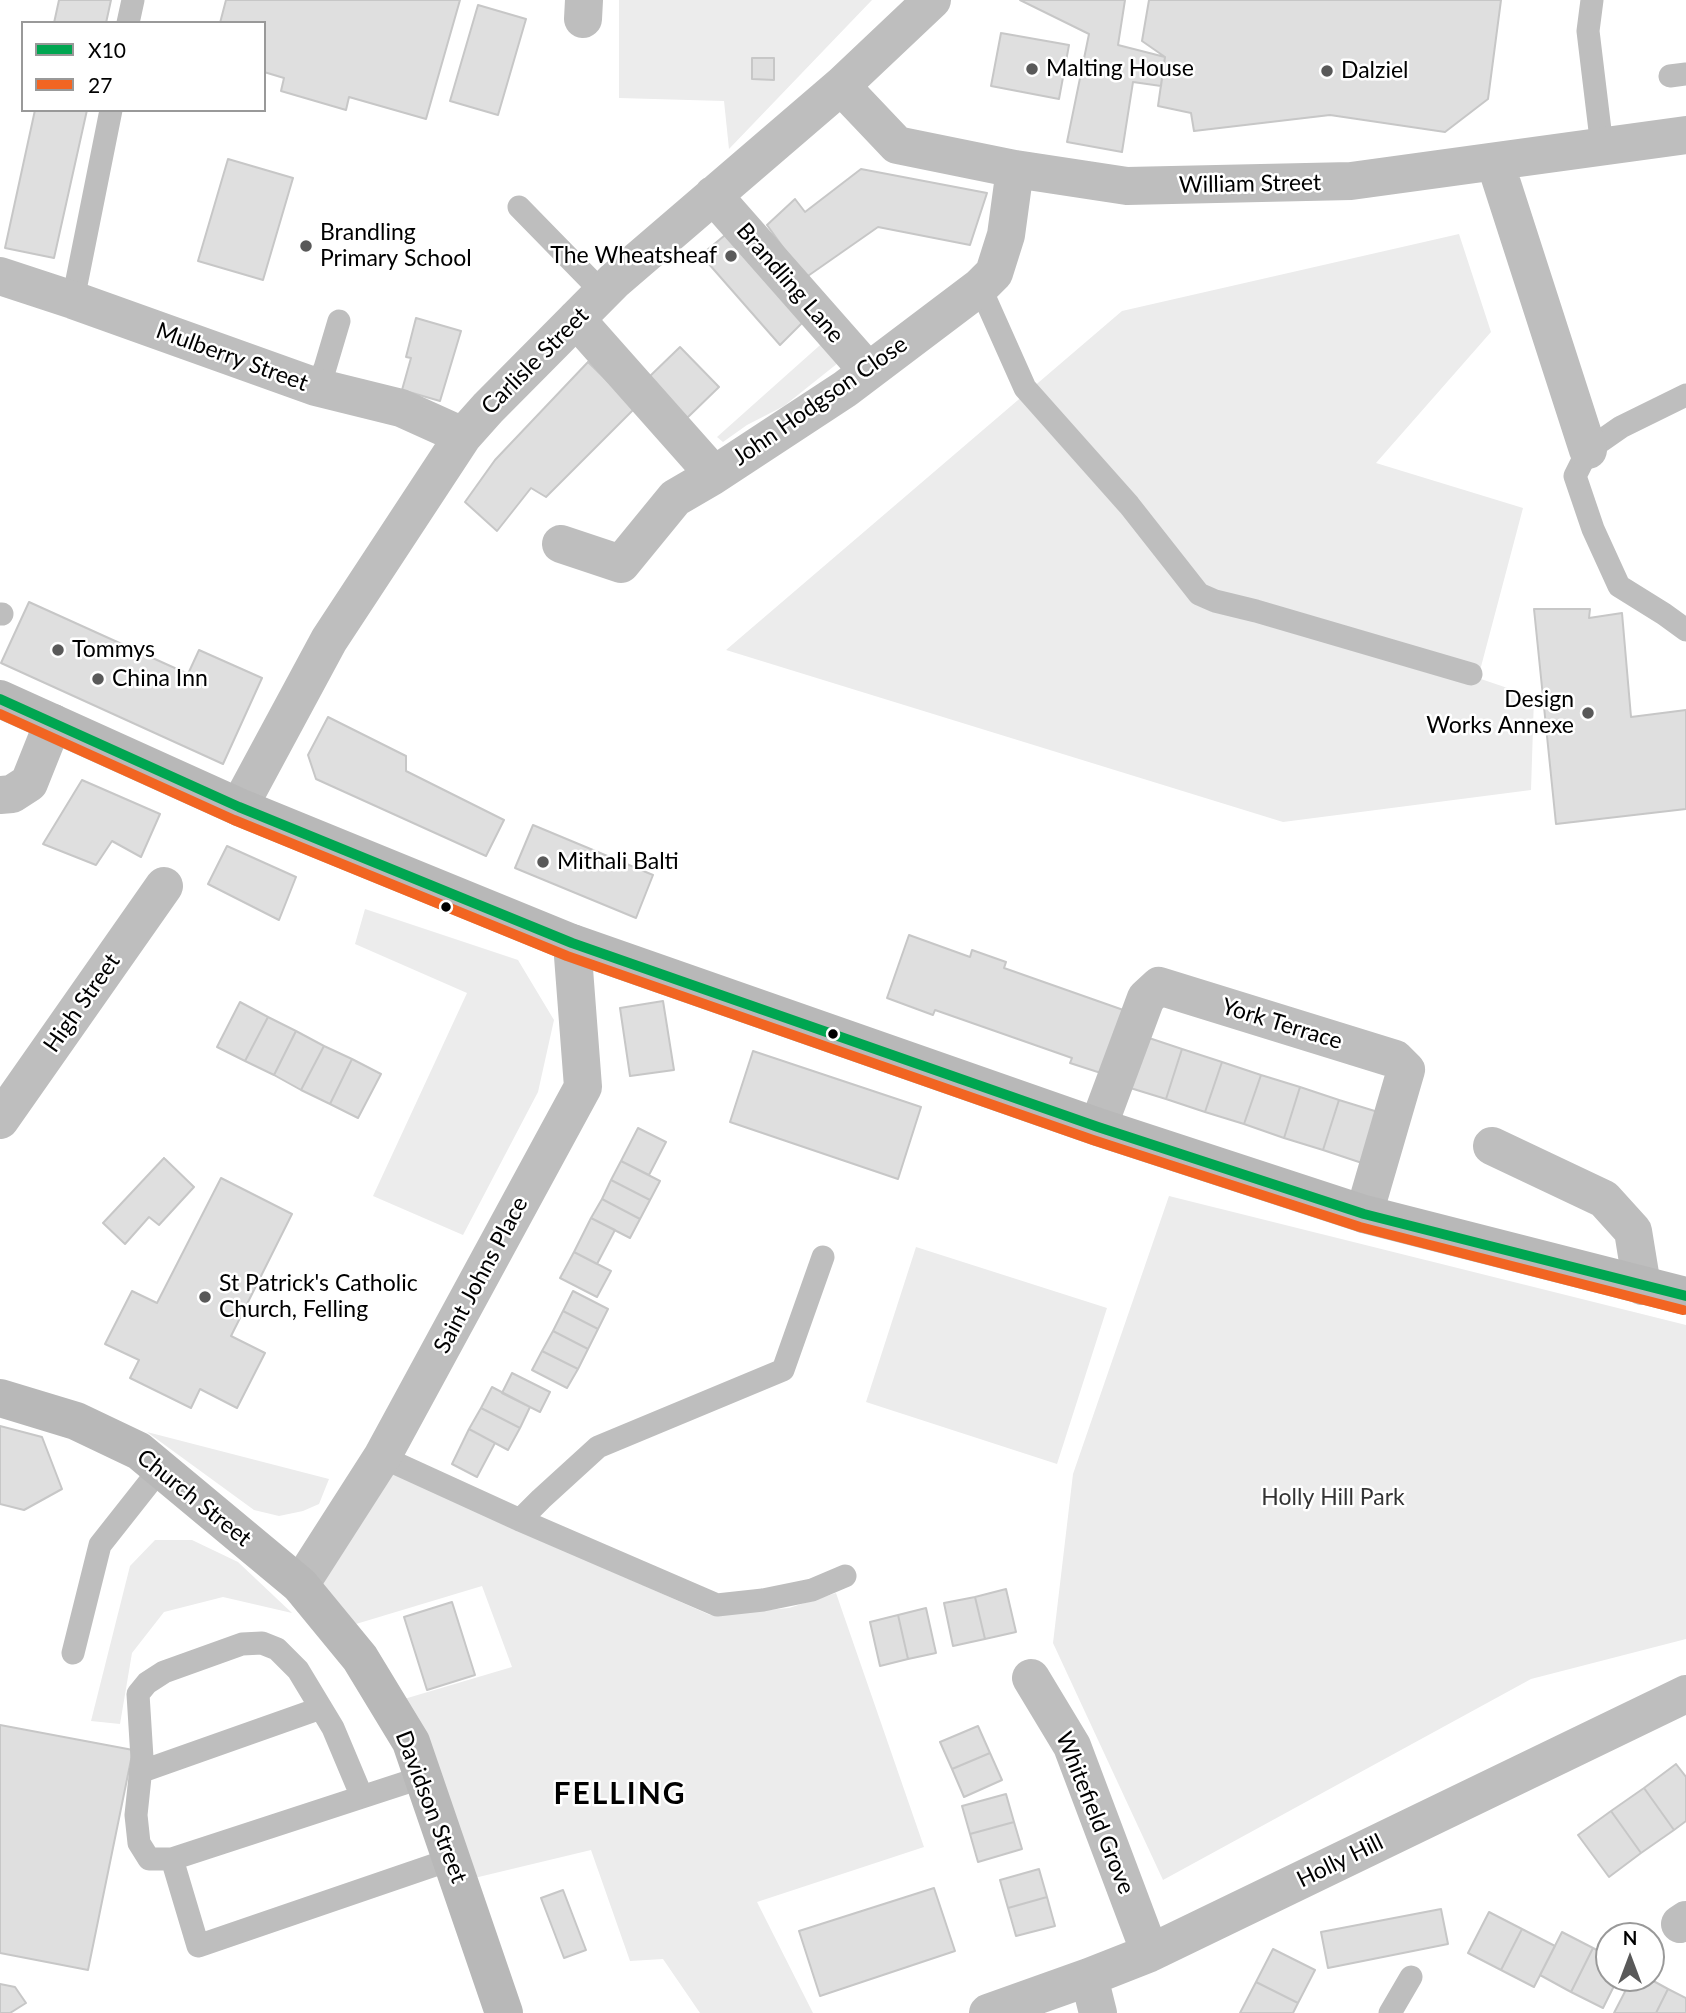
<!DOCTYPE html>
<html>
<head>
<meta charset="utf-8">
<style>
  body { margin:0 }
  #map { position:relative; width:1686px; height:2013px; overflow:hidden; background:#fff; font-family:Lato,sans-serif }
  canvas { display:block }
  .legend { position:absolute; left:21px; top:21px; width:245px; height:91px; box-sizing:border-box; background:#fff; border:2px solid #999; margin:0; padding:9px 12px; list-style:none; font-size:21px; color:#000 }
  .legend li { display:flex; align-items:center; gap:14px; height:35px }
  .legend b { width:35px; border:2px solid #999 }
  .north { position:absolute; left:1595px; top:1922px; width:70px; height:70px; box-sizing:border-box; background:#fff; border:2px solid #999; border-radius:50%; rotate:0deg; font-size:19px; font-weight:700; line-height:28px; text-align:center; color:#000 }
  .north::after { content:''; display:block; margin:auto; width:24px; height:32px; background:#595959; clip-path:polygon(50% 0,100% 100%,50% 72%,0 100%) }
</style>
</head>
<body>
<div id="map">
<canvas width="1686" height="2013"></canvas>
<ul class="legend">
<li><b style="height:9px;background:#00a651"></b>X10</li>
<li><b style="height:9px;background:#f26522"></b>27</li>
</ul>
<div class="north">N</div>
</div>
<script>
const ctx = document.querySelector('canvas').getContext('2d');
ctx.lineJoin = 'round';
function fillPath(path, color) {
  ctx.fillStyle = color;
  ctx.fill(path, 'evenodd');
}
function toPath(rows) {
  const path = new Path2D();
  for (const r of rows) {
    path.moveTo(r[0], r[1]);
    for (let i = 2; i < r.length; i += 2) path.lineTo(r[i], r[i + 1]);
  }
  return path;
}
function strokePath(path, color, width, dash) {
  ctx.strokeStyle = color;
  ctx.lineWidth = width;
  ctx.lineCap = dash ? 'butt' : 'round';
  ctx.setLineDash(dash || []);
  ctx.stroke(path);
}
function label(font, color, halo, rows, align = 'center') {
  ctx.font = font + ' Lato,sans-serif';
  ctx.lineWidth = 5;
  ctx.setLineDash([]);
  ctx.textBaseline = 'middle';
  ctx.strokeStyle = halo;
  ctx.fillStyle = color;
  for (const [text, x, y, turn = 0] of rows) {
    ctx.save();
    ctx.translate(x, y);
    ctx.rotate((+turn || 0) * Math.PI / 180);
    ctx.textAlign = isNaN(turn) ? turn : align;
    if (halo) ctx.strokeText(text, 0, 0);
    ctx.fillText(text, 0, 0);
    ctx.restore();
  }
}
fillPath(toPath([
  [619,0,872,0,729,149,724,101,619,98],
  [1459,234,1491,332,1376,463,1523,508,1478,678,1534,697,1531,790,1283,822,726,650,1122,311],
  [828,338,843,359,784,406,747,425,723,442,717,437],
  [365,909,518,960,554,1020,538,1092,463,1235,373,1196,467,993,355,944],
  [1169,1196,1686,1325,1686,1639,1531,1679,1163,1880,1053,1643,1073,1474],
  [916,1247,1107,1308,1057,1464,866,1402],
  [147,1432,329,1479,319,1504,303,1511,279,1516,254,1510],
  [384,1470,710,1615,789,1608,836,1593,924,1847,757,1902,813,2013,700,2013,663,1959,630,1961,591,1850,466,1880,394,1702,512,1667,482,1586,346,1627,311,1583],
  [155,1540,192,1540,238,1562,292,1613,223,1597,164,1612,132,1653,120,1724,91,1721,130,1566]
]), '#ececec');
const building = toPath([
  [59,0,111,0,106,23,54,23,59,0],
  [226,0,460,0,426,119,349,97,346,110,281,91,284,78,264,72,264,23,220,23,226,0],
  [1020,0,1125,0,1118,45,1165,57,1161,86,1133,82,1122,152,1067,142,1089,34,1020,0],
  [1149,0,1501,0,1488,99,1445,132,1330,115,1194,131,1191,113,1158,106,1165,57,1142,41,1149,0],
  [478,5,526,19,498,115,450,101,478,5],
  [1001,33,1069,45,1059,99,991,86,1001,33],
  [752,58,774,58,774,80,752,79,752,58],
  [35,110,87,110,54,258,5,248,35,110],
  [228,159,293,178,263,280,198,261,228,159],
  [861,169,987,193,970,245,878,227,805,278,767,225,795,199,805,212,861,169],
  [730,231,806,319,780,345,701,255,730,231],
  [416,318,461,331,440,401,402,390,411,358,406,357,416,318],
  [680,347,719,387,687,418,649,377,680,347],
  [588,362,635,408,546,497,531,488,497,531,465,502,495,460,588,362],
  [29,602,188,674,199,650,262,678,223,764,1,663,29,602],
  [1534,609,1590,609,1589,618,1622,613,1631,717,1686,710,1686,809,1556,824,1534,609],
  [328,717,406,756,406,771,504,820,486,856,316,779,308,755,328,717],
  [82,780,160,814,141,857,112,841,96,865,43,844,82,780],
  [533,825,653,875,636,918,515,868,533,825],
  [227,846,296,877,279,920,208,884,227,846],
  [909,935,970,957,972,950,1006,962,1004,968,1129,1012,1107,1075,1070,1063,1072,1058,935,1010,933,1015,887,998,909,935],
  [663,1001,674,1070,630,1076,620,1008,663,1001],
  [240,1002,268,1017,245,1061,217,1047,240,1002],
  [268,1017,296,1031,274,1075,245,1061,268,1017],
  [296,1031,324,1046,301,1090,274,1075,296,1031],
  [1143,1036,1182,1049,1166,1099,1127,1087,1143,1036],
  [324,1046,352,1059,330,1104,301,1090,324,1046],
  [1182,1049,1222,1062,1205,1112,1166,1099,1182,1049],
  [753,1051,921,1107,898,1179,730,1122,753,1051],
  [352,1059,381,1074,358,1118,330,1104,352,1059],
  [1222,1062,1261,1075,1244,1124,1205,1112,1222,1062],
  [1261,1075,1300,1087,1284,1138,1244,1124,1261,1075],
  [1300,1087,1339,1100,1323,1150,1284,1138,1300,1087],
  [1339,1100,1378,1112,1362,1163,1323,1150,1339,1100],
  [638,1128,666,1142,649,1175,621,1161,638,1128],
  [164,1158,194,1187,159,1225,149,1217,125,1244,103,1223,164,1158],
  [621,1161,660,1181,650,1200,611,1180,621,1161],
  [221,1178,292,1214,231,1336,265,1353,237,1408,200,1389,191,1408,130,1378,139,1360,105,1344,132,1291,157,1303,221,1178],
  [611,1180,650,1200,640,1219,602,1199,611,1180],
  [602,1199,640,1219,630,1238,591,1218,602,1199],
  [591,1218,615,1230,597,1264,574,1252,591,1218],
  [574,1252,611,1271,597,1297,560,1278,574,1252],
  [573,1291,608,1309,598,1329,563,1311,573,1291],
  [563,1311,598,1329,588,1349,553,1331,563,1311],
  [553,1331,588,1349,578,1369,542,1351,553,1331],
  [542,1351,578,1369,567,1388,532,1370,542,1351],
  [512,1373,550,1392,540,1412,502,1393,512,1373],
  [492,1387,530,1407,520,1428,481,1408,492,1387],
  [481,1408,520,1428,508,1450,469,1429,481,1408],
  [0,1426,42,1437,62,1489,24,1510,0,1504,0,1426],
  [469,1429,495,1443,477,1477,452,1464,469,1429],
  [1006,1589,1016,1632,985,1639,975,1597,1006,1589],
  [975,1597,985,1639,953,1646,944,1603,975,1597],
  [452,1602,475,1675,427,1690,404,1617,452,1602],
  [926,1608,936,1653,908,1659,898,1615,926,1608],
  [898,1615,908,1659,880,1666,870,1622,898,1615],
  [0,1725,133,1750,88,1970,0,1953,0,1725],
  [978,1726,990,1753,952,1769,940,1742,978,1726],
  [990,1753,1002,1780,964,1797,952,1769,990,1753],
  [1676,1764,1686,1777,1686,1821,1674,1830,1644,1788,1676,1764],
  [1644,1788,1674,1830,1641,1853,1611,1811,1644,1788],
  [1006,1794,1014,1822,970,1834,962,1806,1006,1794],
  [1611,1811,1641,1853,1609,1877,1578,1835,1611,1811],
  [1014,1822,1022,1849,978,1862,970,1834,1014,1822],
  [1039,1869,1047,1897,1008,1908,1000,1880,1039,1869],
  [934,1888,955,1951,820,1996,799,1931,934,1888],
  [563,1890,586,1950,564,1958,541,1898,563,1890],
  [1047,1897,1055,1926,1016,1936,1008,1908,1047,1897],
  [1441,1909,1448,1944,1328,1968,1321,1932,1441,1909],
  [1489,1912,1522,1929,1501,1970,1468,1953,1489,1912],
  [1522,1929,1555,1946,1534,1987,1501,1970,1522,1929],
  [1562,1932,1593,1948,1571,1992,1540,1975,1562,1932],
  [1593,1948,1609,1956,1609,1978,1618,1978,1603,2008,1571,1992,1593,1948],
  [1273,1949,1315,1970,1298,2003,1256,1982,1273,1949],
  [1632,1978,1648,1978,1668,1989,1656,2013,1614,2013,1632,1978],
  [1256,1982,1298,2003,1293,2013,1240,2013,1256,1982],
  [0,1984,15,1987,26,2003,10,2013,0,2013,0,1984],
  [1668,1989,1686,1998,1686,2013,1656,2013,1668,1989]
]);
fillPath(building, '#dfdfdf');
strokePath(building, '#c7c7c7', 2);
strokePath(toPath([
  [1592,0,1588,31,1602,147],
  [128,23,133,0],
  [1670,76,1686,74],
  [519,207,603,293],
  [980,287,1025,388,1129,505,1199,594,1215,601,1256,611,1471,674],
  [73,300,111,110],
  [316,387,325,368,339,321],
  [1686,395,1621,427,1588,450,1575,476,1593,529,1619,586,1664,614,1686,630],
  [0,614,2,614],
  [382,1457,520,1520,717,1605,763,1600,812,1590,845,1576],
  [520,1520,541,1499,598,1447,783,1370,823,1257],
  [73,1653,100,1545,160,1469],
  [140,1772,321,1708],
  [423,1777,172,1859,198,1946,452,1859],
  [172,1859,149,1859,139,1843,136,1815,142,1758,138,1694,147,1683,164,1672,242,1644,262,1643,277,1649,298,1670,333,1728,362,1797],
  [1390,2013,1411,1977]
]), '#bebebe', 23);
strokePath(toPath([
  [583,19,584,0],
  [841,86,897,145,1015,169,1127,186,1351,181,1686,135],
  [1495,162,1588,450],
  [713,195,868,371],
  [0,276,73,300,316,387,401,408,463,436],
  [576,319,702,461,711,477],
  [561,544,621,564,675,498,711,477,845,389,980,287,994,273,1006,235,1015,169],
  [0,795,12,794,29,783,53,723],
  [239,807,329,640,463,436,488,408,614,281,841,86,932,0],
  [0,1120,164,886],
  [1098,1127,1146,998,1159,986,1395,1059,1406,1070,1364,1214],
  [1492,1146,1604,1199,1633,1231,1642,1286],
  [300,1585,382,1457,583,1087,572,943],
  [1031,1678,1072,1746,1150,1953],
  [1680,1924,1686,1920],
  [1089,1977,1098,2013],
  [988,2013,1089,1977,1150,1953,1686,1694]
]), '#bebebe', 38);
strokePath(toPath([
  [0,699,239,807,572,943,1098,1127,1364,1214,1686,1296],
  [0,1398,76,1421,139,1451,300,1585,360,1658,411,1742,504,2013]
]), '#b8b8b8', 38);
strokePath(toPath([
  [0,699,239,807,572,943,1098,1127,1364,1214,1686,1296]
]), '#00a651', 10);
strokePath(toPath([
  [0,714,234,820,567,956,1093,1140,1360,1227,1683,1310]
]), '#f26522', 10);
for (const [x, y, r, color] of [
  [1032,69,7,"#595959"],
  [1327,71,7,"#595959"],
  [306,246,7,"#595959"],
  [731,256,7,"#595959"],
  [58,650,7,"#595959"],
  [98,679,7,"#595959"],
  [1588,713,7,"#595959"],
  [543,862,7,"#595959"],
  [446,907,6,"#000"],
  [833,1034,6,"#000"],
  [205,1297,7,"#595959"]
]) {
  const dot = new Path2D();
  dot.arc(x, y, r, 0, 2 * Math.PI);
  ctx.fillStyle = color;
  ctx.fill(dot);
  strokePath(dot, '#fff', 2.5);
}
label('23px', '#000', '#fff', [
  ["Malting House",1046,69],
  ["Dalziel",1341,71],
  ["Brandling",320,233],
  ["Primary School",320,259],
  ["The Wheatsheaf",717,256,"right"],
  ["Tommys",72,650],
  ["China Inn",112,679],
  ["Design",1574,700,"right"],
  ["Works Annexe",1574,726,"right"],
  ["Mithali Balti",557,862],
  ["St Patrick's Catholic",219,1284],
  ["Church, Felling",219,1310]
], 'left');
label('23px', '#000', '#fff', [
  ["William Street",1250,184,-1],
  ["Brandling Lane",790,283,49],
  ["Mulberry Street",232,357,20],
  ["Carlisle Street",535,361,-45],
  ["John Hodgson Close",820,401,-35],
  ["High Street",82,1003,-55],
  ["York Terrace",1282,1024,17],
  ["Saint Johns Place",481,1275,-62],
  ["Church Street",194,1498,39],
  ["Davidson Street",431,1807,69],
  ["Whitefield Grove",1095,1813,68],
  ["Holly Hill",1340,1861,-26]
]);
label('23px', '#333', '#fff', [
  ["Holly Hill Park",1333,1498]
]);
ctx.letterSpacing = '2px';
label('bold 30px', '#000', '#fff', [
  ["FELLING",620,1794]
]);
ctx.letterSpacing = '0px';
</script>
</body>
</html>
